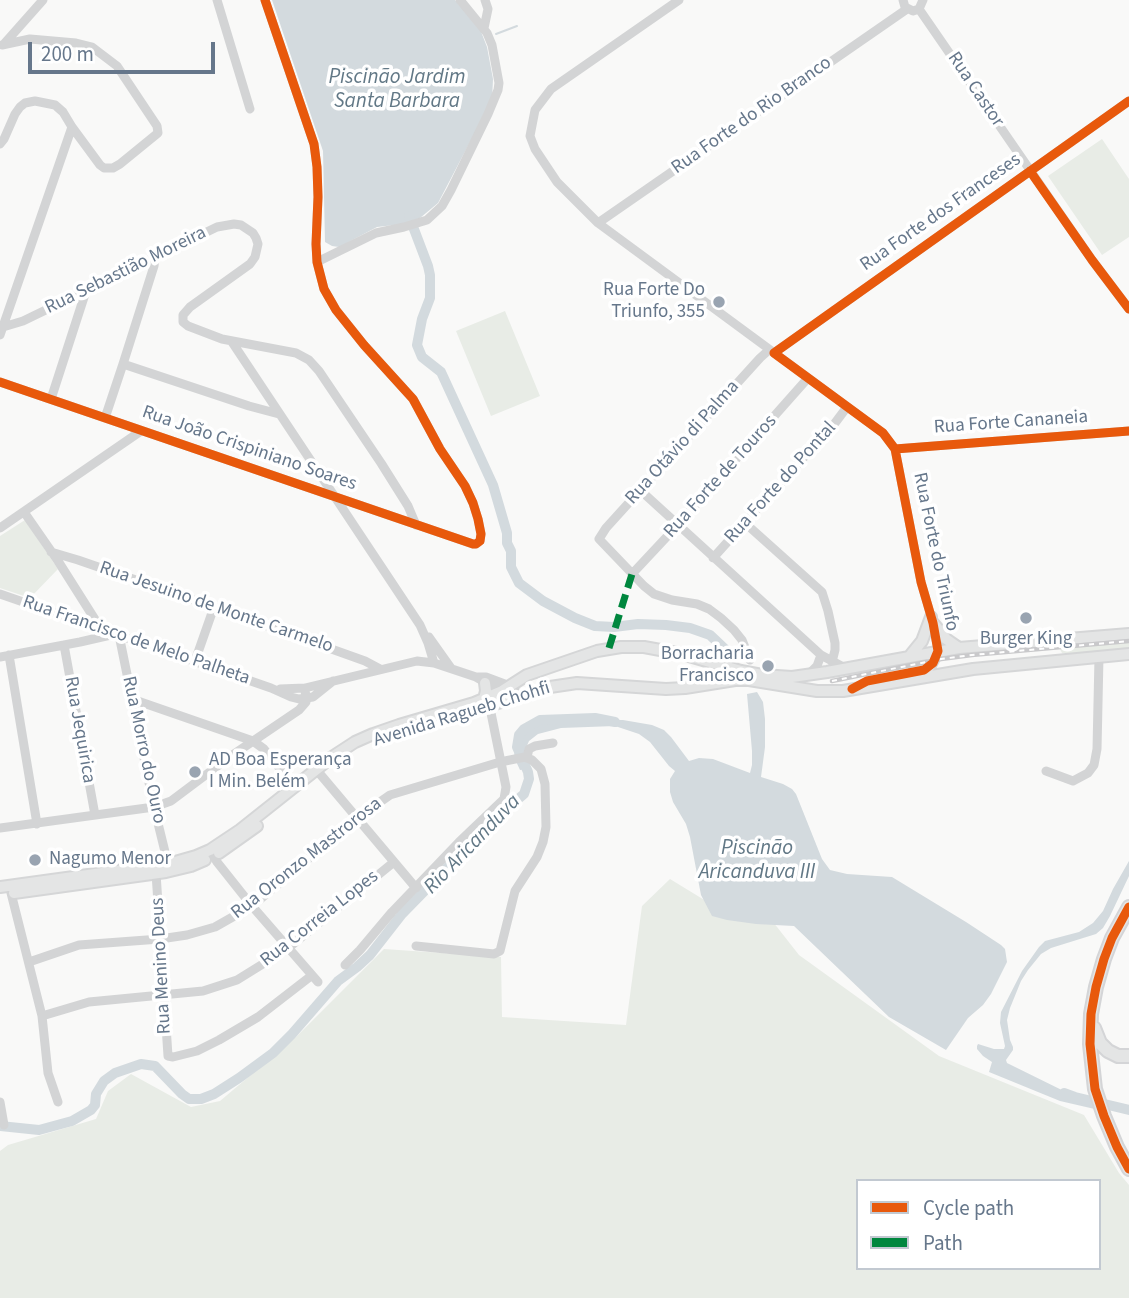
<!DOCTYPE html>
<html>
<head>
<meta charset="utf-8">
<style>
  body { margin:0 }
  #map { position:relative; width:1129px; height:1298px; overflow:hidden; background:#f9f9f8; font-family:"Source Sans 3",sans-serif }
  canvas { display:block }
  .legend { position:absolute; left:856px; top:1179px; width:245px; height:91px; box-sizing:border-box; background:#fff; border:2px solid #c2c9d1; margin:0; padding:9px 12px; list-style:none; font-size:21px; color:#66778b }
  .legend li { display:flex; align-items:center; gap:14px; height:35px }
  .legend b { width:35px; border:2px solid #c2c9d1 }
  .scale { position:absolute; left:28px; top:42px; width:187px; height:32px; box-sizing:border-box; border:4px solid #66778b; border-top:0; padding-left:9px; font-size:21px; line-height:24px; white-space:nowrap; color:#66778b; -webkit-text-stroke:5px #fff; paint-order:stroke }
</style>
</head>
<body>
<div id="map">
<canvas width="1129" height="1298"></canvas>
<ul class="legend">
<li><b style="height:9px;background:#e8590c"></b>Cycle path</li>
<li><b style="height:9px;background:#00873e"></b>Path</li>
</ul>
<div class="scale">200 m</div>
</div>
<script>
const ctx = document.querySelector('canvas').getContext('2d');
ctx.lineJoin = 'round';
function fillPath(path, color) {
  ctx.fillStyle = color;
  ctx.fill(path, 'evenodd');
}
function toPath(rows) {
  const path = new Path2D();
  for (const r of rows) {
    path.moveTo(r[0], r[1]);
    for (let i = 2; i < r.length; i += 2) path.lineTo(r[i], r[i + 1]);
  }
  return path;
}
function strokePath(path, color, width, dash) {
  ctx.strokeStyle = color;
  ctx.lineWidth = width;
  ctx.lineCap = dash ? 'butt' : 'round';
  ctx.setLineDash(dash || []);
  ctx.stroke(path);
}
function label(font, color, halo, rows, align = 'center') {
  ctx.font = font + ' "Source Sans 3",sans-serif';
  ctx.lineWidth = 7;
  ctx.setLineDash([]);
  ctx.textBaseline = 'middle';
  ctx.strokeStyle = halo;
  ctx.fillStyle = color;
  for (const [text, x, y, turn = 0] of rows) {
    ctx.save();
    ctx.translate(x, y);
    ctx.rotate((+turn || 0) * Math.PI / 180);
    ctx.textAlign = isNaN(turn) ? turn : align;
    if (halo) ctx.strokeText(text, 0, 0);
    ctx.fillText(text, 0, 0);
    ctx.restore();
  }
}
fillPath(toPath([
  [1102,139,1129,179,1129,237,1102,255,1048,176],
  [505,311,540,396,491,416,456,331],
  [25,520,58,569,30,598,0,588,0,536],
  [1129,637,1129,652,1076,655,1062,653,1059,647,1060,644],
  [670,879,706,901,748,890,799,955,939,1056,1084,1115,1119,1173,1129,1185,1129,1298,0,1298,0,1151,8,1145,96,1119,108,1091,131,1074,191,1107,220,1101,297,1036,384,949,501,957,502,1017,626,1025,642,906],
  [858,1181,1099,1181,1099,1268,858,1268]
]), '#e8ece6');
fillPath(toPath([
  [272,0,455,0,480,29,487,47,493,79,492,100,438,203,420,218,403,224,377,227,339,247,332,246,325,242,323,151],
  [757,692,763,702,765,719,765,747,761,777,783,784,792,789,796,794,822,859,830,870,847,874,892,877,966,922,1001,945,1005,949,1007,962,991,994,983,1005,968,1018,946,1050,889,1017,794,926,756,924,727,920,712,916,701,895,690,837,686,824,673,802,670,792,670,779,675,771,669,766,650,742,639,734,615,726,561,728,538,734,529,741,523,755,527,769,520,770,514,757,516,743,521,736,533,727,543,723,560,720,623,720,652,725,664,730,671,737,689,761,699,758,713,759,750,773,752,765,752,751,747,694],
  [1129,861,1129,876,1110,916,1103,928,1096,934,1051,948,1041,954,1028,970,1021,981,1010,1008,1007,1020,1010,1040,1013,1047,1013,1050,1006,1060,1007,1063,1080,1099,1096,1101,1099,1110,1060,1101,989,1072,992,1062,983,1056,977,1049,977,1046,978,1044,994,1049,1004,1049,1005,1046,1000,1023,1001,1012,1022,971,1039,947,1045,941,1079,932,1093,923,1103,911,1113,889]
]), '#d3dade');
strokePath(toPath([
  [496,34,517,26]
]), '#d3dade', 2);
strokePath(toPath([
  [409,216,428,266,430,275,430,298,422,319,417,345,422,357,441,372,493,485,507,533,507,543,511,551,511,567,519,583,543,601,575,618,595,626,614,627,638,624,666,625,690,628,710,635,729,653],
  [1064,1093,1075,1097,1129,1110],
  [0,1126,39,1130,72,1121,91,1110,95,1105,96,1094,104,1081,115,1073,141,1064,155,1066,182,1094,189,1099,201,1099,214,1094,239,1078,273,1053,292,1034,338,981,357,967,370,955,402,914,447,868,478,833,524,794,529,779,528,772,517,747,519,735,524,729,540,720,595,718,615,722]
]), '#d3dade', 10);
const major = toPath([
  [933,623,946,639,959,648],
  [909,657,922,641,931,617],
  [914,672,924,670,929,667,938,651],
  [484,699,486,691,485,683],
  [475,710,550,687,577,683,666,689,685,688,735,680,749,680,817,691,843,691,973,669,1129,654],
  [219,853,257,826],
  [0,887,168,864,196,856,210,850,240,830,332,757,355,742,373,734,399,725,474,703,502,691,527,675,597,651,621,647,644,647,682,654,741,671,762,675,792,677,827,672,959,648,1129,634],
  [14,893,166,872,191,866,205,860]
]);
const highway = toPath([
  [1129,907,1112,938,1104,959,1096,987,1091,1014,1090,1044,1095,1089,1104,1116,1117,1147,1129,1169],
  [1094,1028,1100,1043,1108,1051,1118,1056,1129,1056]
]);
strokePath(major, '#d5d6d7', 14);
strokePath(highway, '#d4d5d7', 16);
strokePath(toPath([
  [217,0,250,109],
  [679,0,551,89,535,110,530,136,535,149,557,182,598,223,883,433,895,449,921,582,933,623,938,651],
  [903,0,905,7,913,11,919,9,923,0],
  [919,9,1092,260,1129,309],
  [484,28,488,9,485,0],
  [4,44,43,0],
  [0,144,4,139,15,114,20,107,25,103,35,101,55,105,63,112,72,127,100,165,104,168,113,168,120,164,158,133,157,126,117,66,92,47,76,43,30,39,2,45],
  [598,223,907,9],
  [317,262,376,233,404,227,427,220,442,206,451,190,488,114,498,90,499,83,492,45,487,33,460,0],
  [3,327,23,321,217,227,234,224,241,225,253,233,256,238,258,244,255,257,250,264,190,307,183,315,183,322,188,326,222,339,296,353,309,360,319,371,381,463,408,506,416,525],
  [0,335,72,127],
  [232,342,420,625,428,643,434,663],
  [774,353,1129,101],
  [123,364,249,406,279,414],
  [0,382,473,544,476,544,480,541,481,534,478,519,473,503,465,486,440,449,413,399,364,345,336,310,324,289,317,262,316,244,318,197,317,167,314,144,265,0],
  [51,399,86,291],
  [105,418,123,364,154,266,155,257],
  [895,449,1129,431],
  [640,490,821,655,845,668],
  [24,512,58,561,101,629],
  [745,523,822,592,828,611,835,643,835,650,832,662],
  [0,528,141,431],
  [51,552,78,560,214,607,365,661,380,669],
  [713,558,835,423,847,407],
  [632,574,675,528,808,378],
  [0,594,271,688,291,697,299,699,313,697,333,681],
  [119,635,154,807,168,864],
  [429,637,451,668],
  [64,645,95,815],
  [9,655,37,824],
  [0,657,80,642,115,634],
  [750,660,742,640,734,630,721,618,709,609,697,604,672,600,654,594,644,586,599,539,606,528,760,358,769,350],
  [195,661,214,607],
  [808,675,817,666,821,655],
  [478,677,486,677,510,686,520,695],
  [280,689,305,688,417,661,434,663,476,677,504,693],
  [132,699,253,741,264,749,294,786],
  [527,757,529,749,535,746,553,743],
  [1046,771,1073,781,1088,773,1094,765,1097,749,1099,657],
  [320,774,416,888],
  [0,828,154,807,171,801,231,756,299,710,306,702,305,688],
  [210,850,217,862,252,906,318,982],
  [156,873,168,1056,173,1057,197,1051,219,1040,258,1017,311,976],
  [11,893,42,1016,48,1073,58,1102],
  [29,962,79,945,160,939,187,935,215,927,252,906,357,818,390,795,500,762,525,757,532,760,541,769,545,784,546,827,543,842,537,857,515,891,500,951,494,954,416,946],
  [345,965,360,950,392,912,459,842,504,799,506,787,491,713],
  [42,1016,89,1002,203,991,237,980,287,949,394,862],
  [0,1102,4,1125]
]), '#d3d4d5', 9);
strokePath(major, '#e4e5e5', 10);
strokePath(highway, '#e4e5e5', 12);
const rail = toPath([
  [832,681,941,659,972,655,1129,641]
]);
strokePath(rail, '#c9c9cb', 4.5);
strokePath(rail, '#fff', 2, [5]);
strokePath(toPath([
  [609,648,632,574]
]), '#00873e', 7, [14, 7]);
strokePath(toPath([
  [1030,171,1092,260,1129,309],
  [0,382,473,544,476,544,480,541,481,534,478,519,473,503,465,486,440,449,413,399,364,345,336,310,324,289,317,262,316,244,318,197,317,167,314,144,265,0],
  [895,449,1129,431],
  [852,689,867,681,924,670,933,663,938,651,933,623,921,582,895,449,883,433,774,353,1129,101],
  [1129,907,1112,938,1104,959,1096,987,1091,1014,1090,1044,1095,1089,1104,1116,1117,1147,1129,1169]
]), '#e8590c', 9);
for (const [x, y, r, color] of [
  [719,302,7,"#99a4b1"],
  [1026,618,7,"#99a4b1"],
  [768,666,7,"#99a4b1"],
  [195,772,7,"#99a4b1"],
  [35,860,7,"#99a4b1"]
]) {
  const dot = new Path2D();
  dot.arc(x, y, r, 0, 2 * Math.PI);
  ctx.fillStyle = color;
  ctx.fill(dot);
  strokePath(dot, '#fff', 2.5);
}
label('19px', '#66778b', '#fff', [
  ["Rua Castor",975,90,56],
  ["Rua Forte do Rio Branco",752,116,-35],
  ["Rua Forte dos Franceses",941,213,-35],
  ["Rua Sebastião Moreira",126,271,-26],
  ["Rua Forte Cananeia",1011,423,-4],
  ["Rua Otávio di Palma",683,443,-48],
  ["Rua João Crispiniano Soares",249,449,19],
  ["Rua Forte de Touros",721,477,-48],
  ["Rua Forte do Pontal",781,483,-48],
  ["Rua Forte do Triunfo",935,552,78],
  ["Rua Jesuino de Monte Carmelo",216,608,19],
  ["Rua Francisco de Melo Palheta",136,641,19],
  ["Avenida Ragueb Chohfi",462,715,-17],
  ["Rua Jequirica",79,730,80],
  ["Rua Morro do Ouro",143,750,78],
  ["Rua Oronzo Mastrorosa",307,859,-38],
  ["Rua Correia Lopes",320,919,-38],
  ["Rua Menino Deus",162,966,-93]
]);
label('19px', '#66778b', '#fff', [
  ["Rua Forte Do",705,291],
  ["Triunfo, 355",705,313],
  ["Burger King",1026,640,"center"],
  ["Borracharia",754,655],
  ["Francisco",754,677],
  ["AD Boa Esperança",209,761,"left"],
  ["I Min. Belém",209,783,"left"],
  ["Nagumo Menor",49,860,"left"]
], 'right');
label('italic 21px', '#627886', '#fff', [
  ["Piscinão Jardim",397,78],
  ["Santa Barbara",397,102],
  ["Rio Aricanduva",473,845,-46],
  ["Piscinão",757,849],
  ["Aricanduva III",757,873]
]);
</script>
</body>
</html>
